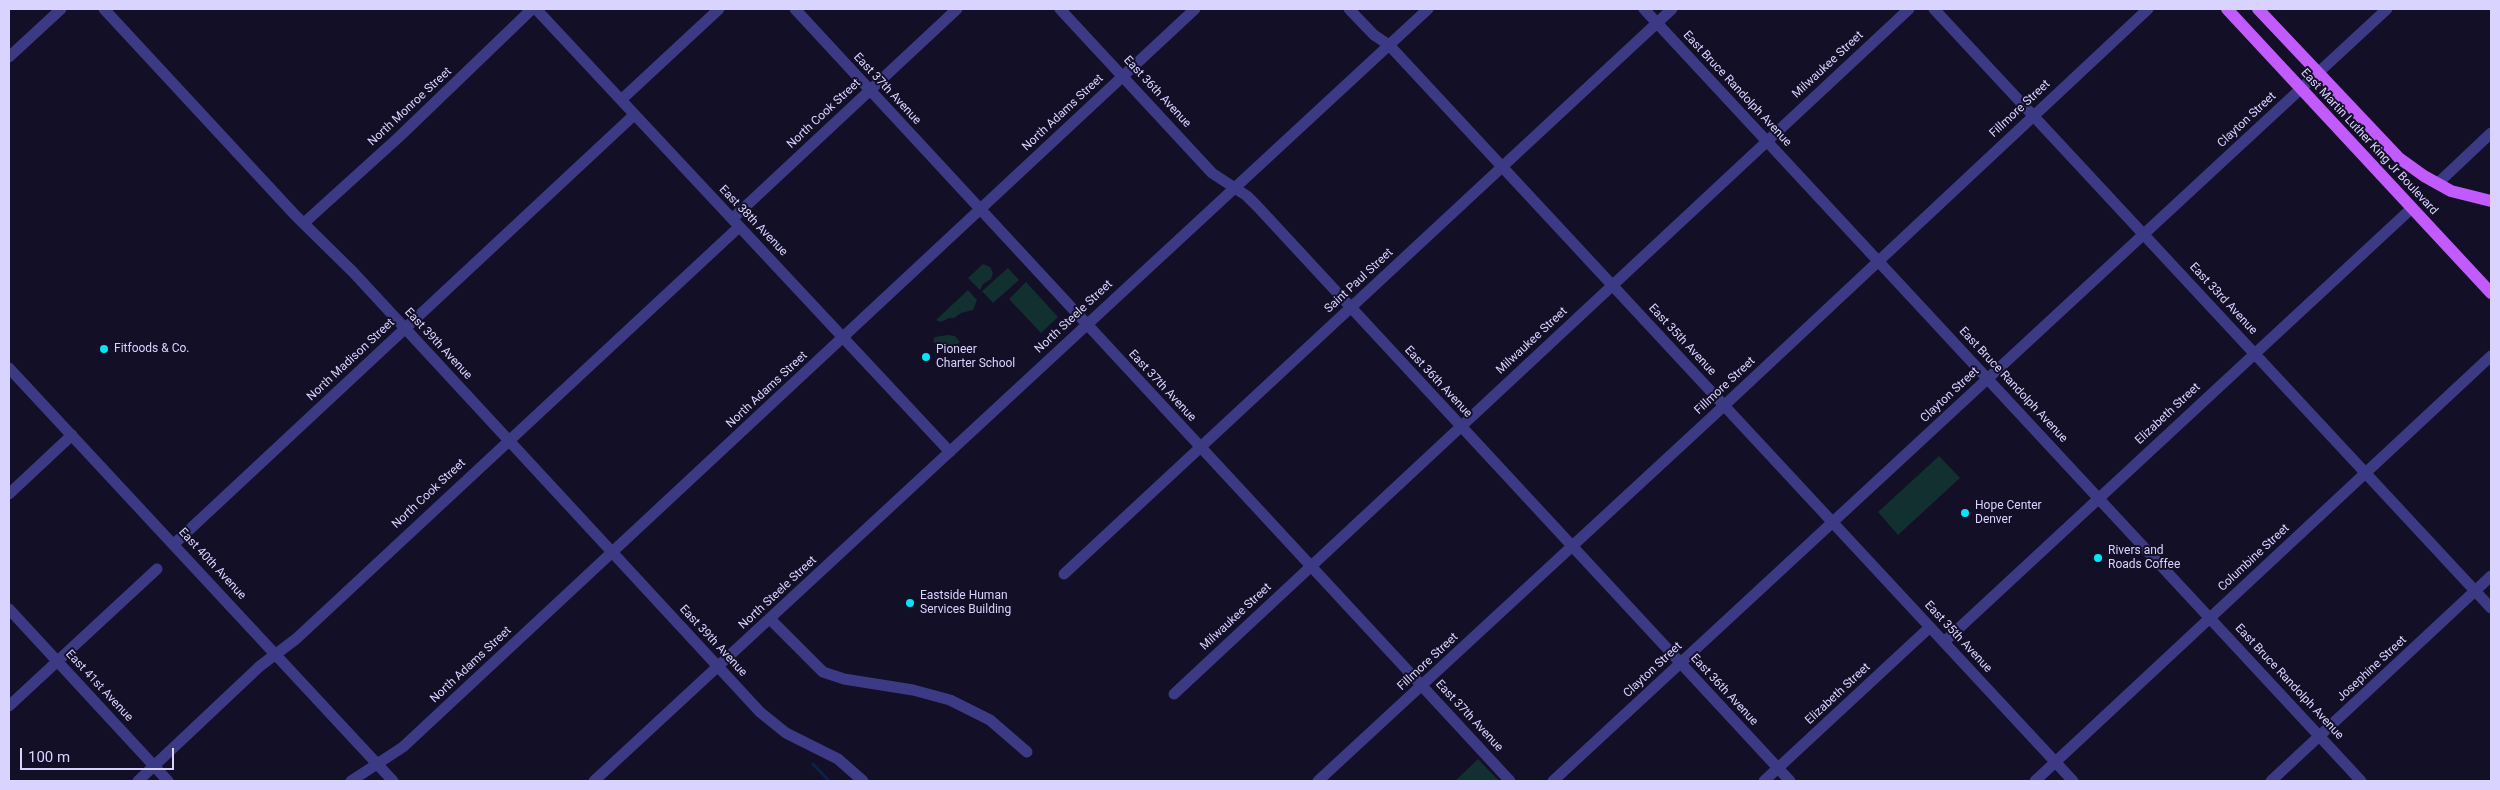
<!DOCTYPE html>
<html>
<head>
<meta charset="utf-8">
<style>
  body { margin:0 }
  #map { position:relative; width:2500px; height:790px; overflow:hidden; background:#130f26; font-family:Roboto,sans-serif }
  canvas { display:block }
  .frame { position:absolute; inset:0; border:10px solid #d9d4ff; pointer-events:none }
  .scale { position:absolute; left:20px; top:748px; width:154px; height:22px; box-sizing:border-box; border:2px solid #d9d4ff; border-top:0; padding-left:6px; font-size:15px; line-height:18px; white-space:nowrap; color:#d9d4ff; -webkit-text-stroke:4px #130f26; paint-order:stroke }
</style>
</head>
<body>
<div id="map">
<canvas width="2500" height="790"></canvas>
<div class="frame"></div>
<div class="scale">100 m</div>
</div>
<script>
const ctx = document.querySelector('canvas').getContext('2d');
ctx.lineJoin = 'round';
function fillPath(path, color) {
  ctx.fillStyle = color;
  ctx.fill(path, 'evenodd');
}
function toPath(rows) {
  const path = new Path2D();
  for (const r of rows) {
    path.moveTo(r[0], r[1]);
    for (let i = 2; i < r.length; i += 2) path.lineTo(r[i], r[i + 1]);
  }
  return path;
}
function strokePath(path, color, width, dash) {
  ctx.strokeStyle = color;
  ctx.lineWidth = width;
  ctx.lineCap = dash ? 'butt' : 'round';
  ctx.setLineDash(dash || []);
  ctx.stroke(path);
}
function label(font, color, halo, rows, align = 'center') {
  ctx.font = font + ' Roboto,sans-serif';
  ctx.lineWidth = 4;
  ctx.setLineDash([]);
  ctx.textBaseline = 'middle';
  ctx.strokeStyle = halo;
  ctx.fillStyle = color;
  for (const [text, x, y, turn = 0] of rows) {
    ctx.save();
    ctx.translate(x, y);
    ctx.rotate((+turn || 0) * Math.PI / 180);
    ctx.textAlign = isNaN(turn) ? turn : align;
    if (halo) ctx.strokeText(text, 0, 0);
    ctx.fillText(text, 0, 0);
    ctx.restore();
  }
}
fillPath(toPath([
  [983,264,990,267,993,273,991,279,983,284,980,290,968,278],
  [1008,268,1019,280,993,303,982,291],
  [1026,282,1058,317,1041,333,1009,299],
  [968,290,977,300,973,310,961,313,954,318,949,318,941,322,936,320],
  [948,335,955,336,960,342,946,355,933,341,935,337],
  [1939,456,1960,478,1898,535,1878,512],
  [1478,759,1499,781,1455,781]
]), '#12302f');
strokePath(toPath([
  [813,764,829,781]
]), '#0c2248', 3);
strokePath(toPath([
  [104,9,295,215,353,272,760,712,786,733,838,759,863,781],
  [536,9,950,452],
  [795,9,1510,781],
  [1060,9,1212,173,1247,196,1257,206,1790,781],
  [1349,9,1374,35,1389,45,2073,781],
  [1644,9,2361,781],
  [1934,9,2491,608],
  [9,57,61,9],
  [621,100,719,9],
  [2437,184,2491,133],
  [732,219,957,9],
  [304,223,399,137,532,9],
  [9,368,393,781],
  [9,494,72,435],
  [174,544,634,115],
  [1064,574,1672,9],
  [9,609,168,781],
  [770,619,823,672,844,679,913,690,950,700,990,720,1027,752],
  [1944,642,2412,208],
  [1174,694,1909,9],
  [9,706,157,569],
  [138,781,260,666,296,639,739,227],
  [351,781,403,747,1195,9],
  [594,781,1428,9],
  [1318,781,1713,416,2148,9],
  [1553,781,2387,9],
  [1764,781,1930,627],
  [2035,781,2491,356],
  [2271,781,2491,576]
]), '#3d3a85', 11);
strokePath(toPath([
  [2227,9,2491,293],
  [2258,9,2399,158,2424,176,2451,191,2491,201]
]), '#c25bff', 12);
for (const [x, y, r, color] of [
  [104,349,5,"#00e5ff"],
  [926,357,5,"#00e5ff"],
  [1965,513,5,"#00e5ff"],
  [2098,558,5,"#00e5ff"],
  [910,603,5,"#00e5ff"]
]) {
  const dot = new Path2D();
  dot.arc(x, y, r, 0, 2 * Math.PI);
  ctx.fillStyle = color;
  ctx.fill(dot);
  strokePath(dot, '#130f26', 2);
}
label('12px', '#d9d4ff', '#130f26', [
  ["Milwaukee Street",1828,65,-43],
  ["East 37th Avenue",887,89,47],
  ["East Bruce Randolph Avenue",1737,89,47],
  ["East 36th Avenue",1157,92,47],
  ["North Monroe Street",410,107,-43],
  ["Fillmore Street",2020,109,-43],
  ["North Adams Street",1063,113,-43],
  ["North Cook Street",824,114,-43],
  ["Clayton Street",2247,120,-43],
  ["East Martin Luther King Jr Boulevard",2369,142,47],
  ["East 38th Avenue",753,221,46],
  ["Saint Paul Street",1359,281,-43],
  ["East 33rd Avenue",2223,299,47],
  ["North Steele Street",1074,317,-43],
  ["East 35th Avenue",1682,340,47],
  ["Milwaukee Street",1532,341,-43],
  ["East 39th Avenue",438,344,47],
  ["North Madison Street",351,360,-43],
  ["East 36th Avenue",1438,382,47],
  ["East Bruce Randolph Avenue",2013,385,47],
  ["East 37th Avenue",1162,386,47],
  ["Fillmore Street",1725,386,-43],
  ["North Adams Street",767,390,-43],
  ["Clayton Street",1950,395,-43],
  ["Elizabeth Street",2168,414,-43],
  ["North Cook Street",429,494,-43],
  ["Columbine Street",2254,558,-43],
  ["East 40th Avenue",212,564,47],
  ["North Steele Street",778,593,-43],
  ["Milwaukee Street",1236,617,-43],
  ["East 35th Avenue",1958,637,47],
  ["East 39th Avenue",713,641,47],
  ["Fillmore Street",1428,662,-43],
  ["North Adams Street",471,665,-43],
  ["Josephine Street",2372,669,-43],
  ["Clayton Street",1653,670,-43],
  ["East Bruce Randolph Avenue",2289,682,47],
  ["East 41st Avenue",99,686,47],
  ["East 36th Avenue",1724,690,47],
  ["Elizabeth Street",1838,694,-43],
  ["East 37th Avenue",1469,716,47]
]);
label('12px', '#d9d4ff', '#130f26', [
  ["Fitfoods & Co.",114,349],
  ["Pioneer",936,350],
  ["Charter School",936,364],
  ["Hope Center",1975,506],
  ["Denver",1975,520],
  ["Rivers and",2108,551],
  ["Roads Coffee",2108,565],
  ["Eastside Human",920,596],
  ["Services Building",920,610]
], 'left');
</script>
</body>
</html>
